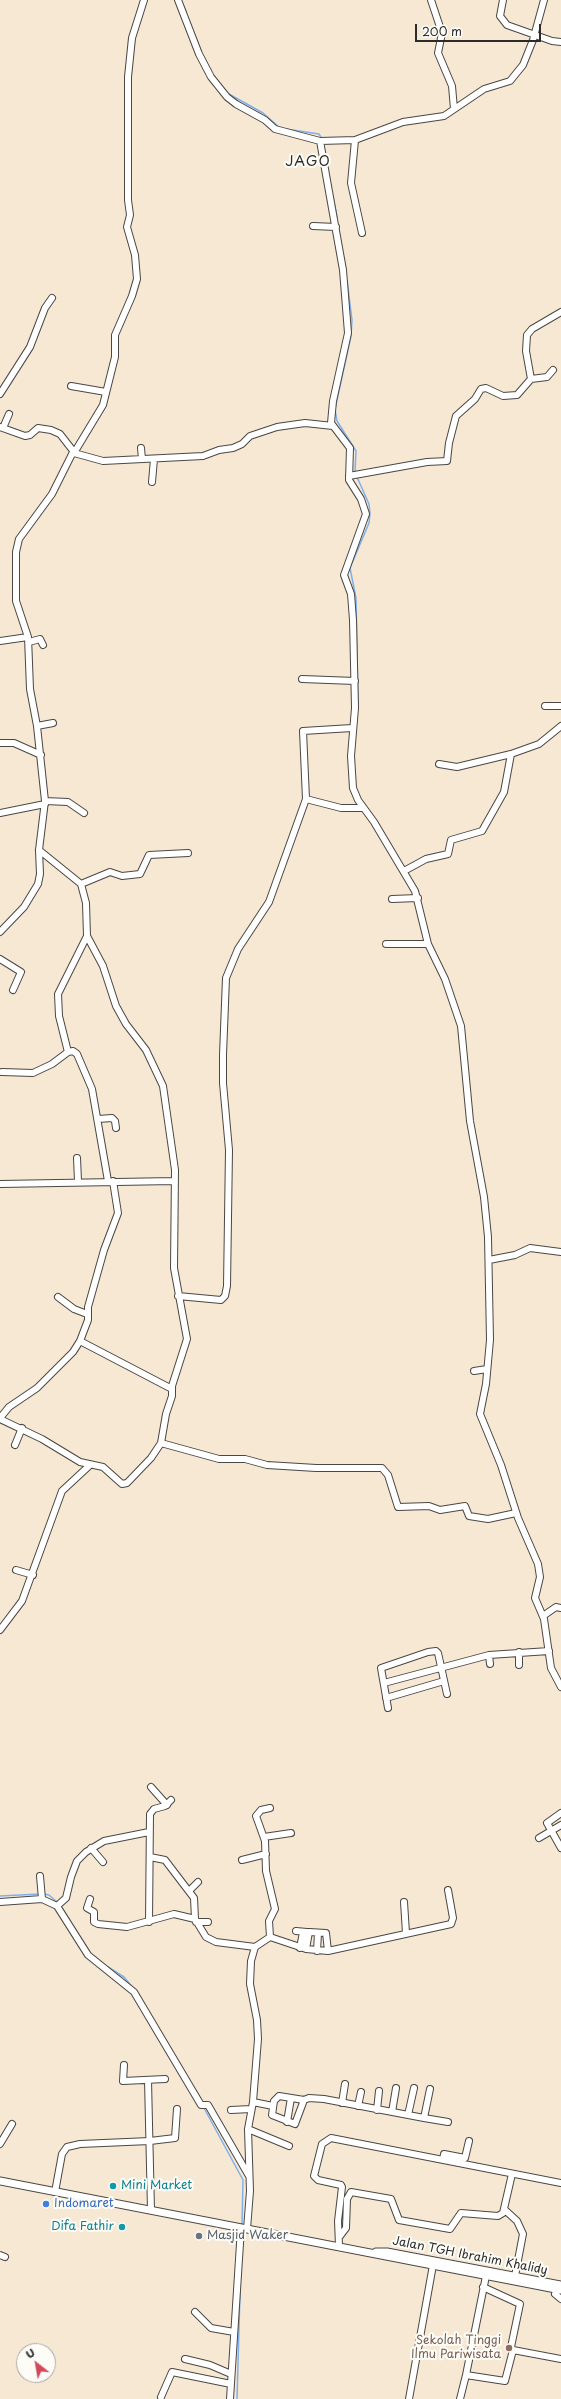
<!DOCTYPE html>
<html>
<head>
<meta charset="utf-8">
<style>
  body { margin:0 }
  #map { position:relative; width:561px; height:2399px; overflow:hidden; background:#f7e8d3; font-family:"Playpen Sans",sans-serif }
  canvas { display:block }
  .north { position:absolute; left:16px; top:2343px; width:40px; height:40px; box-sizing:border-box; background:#fdfcf7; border:1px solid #a9a8a5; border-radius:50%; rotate:329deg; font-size:11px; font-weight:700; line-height:16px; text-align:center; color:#2b2b2b }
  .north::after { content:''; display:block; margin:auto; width:14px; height:18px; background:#d1495b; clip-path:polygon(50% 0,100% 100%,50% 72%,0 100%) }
  .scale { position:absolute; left:415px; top:24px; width:126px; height:18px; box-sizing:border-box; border:2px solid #2b2b2b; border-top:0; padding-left:5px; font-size:12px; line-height:14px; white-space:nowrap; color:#2b2b2b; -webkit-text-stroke:3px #fdfcf7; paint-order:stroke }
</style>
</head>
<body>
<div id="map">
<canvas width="561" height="2399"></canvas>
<div class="north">U</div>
<div class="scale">200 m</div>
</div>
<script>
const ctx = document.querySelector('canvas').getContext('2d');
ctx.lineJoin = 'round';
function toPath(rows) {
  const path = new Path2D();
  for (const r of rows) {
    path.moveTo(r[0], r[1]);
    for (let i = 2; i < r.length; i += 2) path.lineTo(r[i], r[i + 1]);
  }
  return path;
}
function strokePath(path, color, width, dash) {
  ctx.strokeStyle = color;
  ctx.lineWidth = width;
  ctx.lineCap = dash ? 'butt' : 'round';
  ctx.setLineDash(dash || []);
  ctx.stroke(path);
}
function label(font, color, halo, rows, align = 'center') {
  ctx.font = font + ' "Playpen Sans",sans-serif';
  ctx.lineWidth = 4;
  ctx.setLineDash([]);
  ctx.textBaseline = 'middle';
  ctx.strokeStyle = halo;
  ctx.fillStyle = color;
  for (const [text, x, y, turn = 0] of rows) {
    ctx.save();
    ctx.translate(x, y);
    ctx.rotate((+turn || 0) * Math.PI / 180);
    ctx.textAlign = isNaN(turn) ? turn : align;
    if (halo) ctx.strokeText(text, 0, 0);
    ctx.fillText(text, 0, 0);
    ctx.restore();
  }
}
strokePath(toPath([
  [181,0,186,11],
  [227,93,263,113,280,128],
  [286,129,319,134,322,139],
  [333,197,337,217],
  [347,280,352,320,351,336,335,409,337,421,356,451,355,472],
  [357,477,369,504,370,514,369,523,350,568,356,598,358,705],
  [44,1894,49,1895,57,1902],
  [0,1896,40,1894],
  [63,1910,69,1919],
  [108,1967,124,1977,134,1989],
  [204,2108,243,2180,242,2225],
  [237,2399,240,2293]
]), '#80b0eb', 1.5);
const minor = toPath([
  [178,0,199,54,211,77,227,97,236,104,265,120,275,129,320,141,343,270,348,333,333,401,331,423,350,448,349,480,361,499,366,514,344,575,351,594,353,620,355,708,351,756,353,788,358,800,374,822,415,891,428,944,445,979,461,1026,470,1121,484,1197,488,1237,490,1340,486,1384,480,1414,501,1465,518,1518,538,1564,540,1577,535,1598,544,1619,551,1668,561,1687],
  [431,0,442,33,438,53,452,86,454,109],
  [503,0,500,16,507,25,552,41,561,42],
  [355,140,351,183,362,233],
  [320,141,355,140,403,122,444,116,484,89,510,81,523,65,533,40,544,0],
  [313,226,336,227],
  [531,379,526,351,527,335,532,329,561,312],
  [71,386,106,392],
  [0,394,30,347,45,308,52,298],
  [0,427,25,436,30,435,38,428,51,430,60,434,74,452],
  [3,428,9,414],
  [141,448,142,459],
  [74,453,103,405,115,357,115,335,132,296,137,279,135,255,127,227,130,215,128,200,128,77,132,38,144,0],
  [349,476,427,462,447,461,449,443,456,416,475,399,481,389,486,388,503,396,517,395,531,379,547,377,553,370],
  [152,482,154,459],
  [0,641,28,637],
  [29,642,40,639,43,645],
  [302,679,355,681],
  [545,706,561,706],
  [37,726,53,723],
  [0,743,14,743,41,755],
  [439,764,457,767,511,754],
  [306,799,341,808,363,808],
  [45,801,68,802,84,813],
  [0,813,45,804],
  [39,850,81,884,86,903,87,936,103,966,116,1006,126,1024,146,1050,163,1086,175,1170,174,1268,187,1339,172,1386,172,1396,166,1414,161,1443],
  [404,871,426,859,448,854,451,840,482,831,504,792,511,754,539,744,561,726],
  [81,884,110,872,122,876,140,874,149,855,188,853],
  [392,899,418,898],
  [0,932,24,907,38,884,40,874,39,850,45,801,37,726,30,689,28,637,16,601,16,552,19,539,52,494,72,454,74,453,103,461,203,456,219,450,233,448,242,444,250,436,277,427,305,423,333,426],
  [386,944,428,944],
  [0,959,21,972,13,990],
  [68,1052,59,1016,58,994,87,936],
  [2,1072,33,1073,52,1064,68,1052,73,1051,77,1054,92,1089,108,1181],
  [98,1119,112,1118,115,1121,116,1128],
  [77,1158,78,1181],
  [0,1184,174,1181],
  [489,1260,515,1255,530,1248,561,1252],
  [178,1296,221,1300,225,1296,227,1286,229,1150,223,1083,223,1055,226,978,238,949,269,902,306,799,303,731,352,728],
  [58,1297,74,1309,87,1314],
  [80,1341,172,1389],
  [474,1371,487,1369],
  [0,1418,9,1407,37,1388,73,1352,80,1341,88,1320,88,1307,104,1250,118,1213,113,1181],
  [0,1419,42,1439,80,1462,103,1467,122,1484,127,1483,151,1458,161,1443,219,1459,245,1459,267,1465,316,1468,382,1468,388,1475,398,1507,429,1506,440,1510,465,1506,469,1516,488,1519,516,1513],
  [15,1445,22,1428],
  [16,1570,33,1575],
  [543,1616,556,1607,561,1608],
  [0,1630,22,1601,62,1491,90,1465],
  [519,1652,519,1665],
  [489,1655,490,1664],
  [384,1683,489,1655,549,1651],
  [386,1698,444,1681],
  [388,1708,381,1668,428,1652,436,1651,438,1653,447,1694],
  [151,1787,167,1805],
  [270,1808,261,1810,256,1816,265,1841,266,1871,275,1909,269,1921,270,1937],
  [561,1813,547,1823,561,1848],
  [264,1837,291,1833],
  [539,1838,561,1825],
  [91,1848,103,1862],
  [150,1857,165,1860,194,1898,195,1919,206,1937,216,1942,255,1947],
  [242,1860,266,1854],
  [40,1876,42,1899],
  [189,1891,198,1882],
  [90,1899,87,1908,94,1912,94,1922,98,1924,127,1927,174,1914,195,1919],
  [0,1902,42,1899,57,1906,88,1955,134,1992,201,2105,208,2105,249,2176],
  [404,1902,406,1933],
  [57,1906,66,1898,71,1877,77,1861,86,1852,104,1841,149,1832],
  [149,1922,150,1814,154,1809,165,1806,171,1800],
  [196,1922,208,1922],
  [296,1931,307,1932],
  [300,1948,303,1932],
  [306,1949,309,1932,326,1933,328,1951],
  [317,1951,318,1933],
  [124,2065,123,2081,165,2079],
  [148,2080,151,2210],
  [304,2100,295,2124,272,2115,274,2101,279,2096,304,2100,309,2098,324,2099,424,2118,430,2089],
  [253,2102,273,2106],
  [342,2103,345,2084],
  [358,2106,361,2092],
  [231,2110,251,2109],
  [377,2110,379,2091],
  [392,2112,396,2088],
  [408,2115,414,2088],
  [424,2118,448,2122],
  [287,2122,291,2098],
  [248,2129,289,2146],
  [0,2144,12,2124],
  [443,2160,444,2154,465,2158,469,2141],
  [55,2192,62,2154,67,2147,80,2144,150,2141,175,2138,177,2109],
  [505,2210,517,2221,523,2234,515,2276],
  [247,2229,250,2191,248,2129,253,2102,258,2039,257,2020,250,1984,251,1961,255,1947,270,1937,306,1949,328,1951,451,1924,453,1918,448,1890],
  [340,2236,346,2228,347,2199,351,2192,391,2199,399,2220,450,2229,461,2213,498,2216,503,2213,512,2174],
  [339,2246,338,2221,342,2187,341,2185,318,2180,314,2176,322,2144,331,2138,561,2183],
  [0,2255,5,2257],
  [486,2276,466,2375,505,2381,513,2350,561,2359],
  [483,2287,520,2304,511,2347,513,2350],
  [560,2288,555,2294,561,2299],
  [195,2312,211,2328,234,2332],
  [185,2359,210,2365,231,2374],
  [161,2397,172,2372,231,2384],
  [230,2399,241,2228],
  [409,2399,433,2265],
  [460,2399,466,2375]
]);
const major = toPath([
  [0,2181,561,2290],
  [376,2252,387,2252,561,2285]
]);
strokePath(minor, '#4a4744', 8);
strokePath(major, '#4a4744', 9);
strokePath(minor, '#fff', 6);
strokePath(major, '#fff', 7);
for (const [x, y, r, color] of [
  [113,2186,4,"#0f9aa8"],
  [46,2204,4,"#3f7fe0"],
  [122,2227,4,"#0f9aa8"],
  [199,2236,4,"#6b7280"],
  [509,2348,4,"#8d6e63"]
]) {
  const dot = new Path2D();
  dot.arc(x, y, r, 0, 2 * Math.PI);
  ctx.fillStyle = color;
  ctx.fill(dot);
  strokePath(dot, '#fdfcf7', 1.5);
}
label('12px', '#0d838f', '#fdfcf7', [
  ["Mini Market",121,2186],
  ["Difa Fathir",114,2227,"right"]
], 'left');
label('12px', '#366cbe', '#fdfcf7', [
  ["Indomaret",54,2204]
], 'left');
label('12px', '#5b616d', '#fdfcf7', [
  ["Masjid Waker",207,2236]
], 'left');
label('12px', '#2b2b2b', '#fdfcf7', [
  ["Jalan TGH Ibrahim Khalidy",470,2256,11]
]);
label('12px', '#785e54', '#fdfcf7', [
  ["Sekolah Tinggi",501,2341],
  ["Ilmu Pariwisata",501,2355]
], 'right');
ctx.letterSpacing = '1px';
label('14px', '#2b2b2b', '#fdfcf7', [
  ["JAGO",308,162]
]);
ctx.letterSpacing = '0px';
</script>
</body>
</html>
